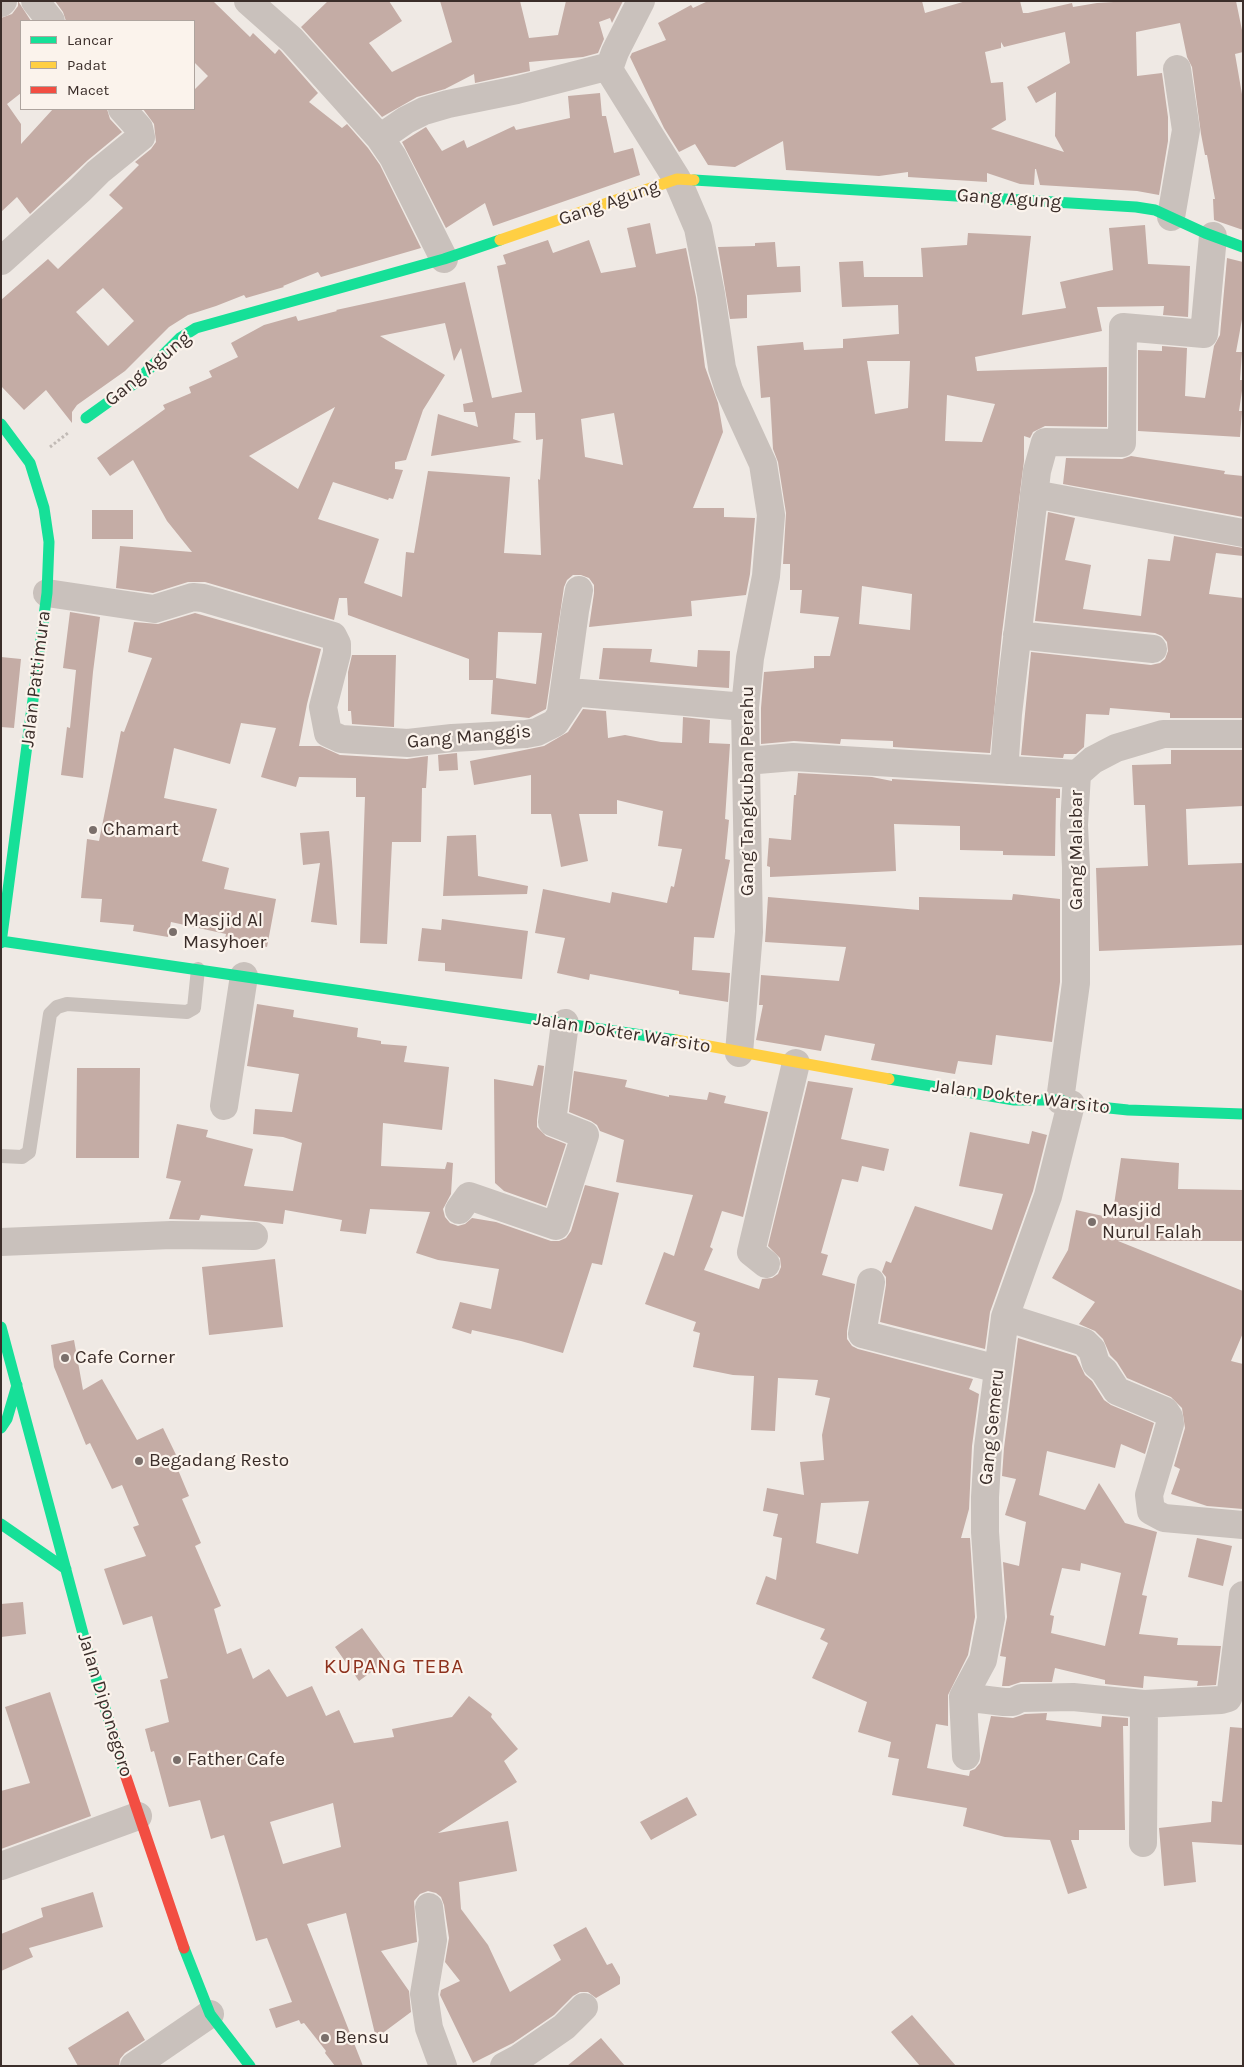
<!DOCTYPE html>
<html>
<head>
<meta charset="utf-8">
<style>
  body { margin:0 }
  #map { position:relative; width:1244px; height:2067px; overflow:hidden; background:#efe9e4; font-family:Karla,sans-serif }
  canvas { display:block }
  .frame { position:absolute; inset:0; border:2px solid #3b2e2a; pointer-events:none }
  .legend { position:absolute; left:20px; top:20px; width:175px; height:90px; box-sizing:border-box; background:#fbf3ec; border:1px solid #aea49e; margin:0; padding:6px 9px; list-style:none; font-size:15px; color:#3b2e2a }
  .legend li { display:flex; align-items:center; gap:10px; height:25px }
  .legend b { width:25px; border:1px solid #aea49e }
</style>
</head>
<body>
<div id="map">
<canvas width="1244" height="2067"></canvas>
<div class="frame"></div>
<ul class="legend">
<li><b style="height:6px;background:#16e098"></b>Lancar</li>
<li><b style="height:6px;background:#ffcf43"></b>Padat</li>
<li><b style="height:6px;background:#f24e42"></b>Macet</li>
</ul>
</div>
<script>
const ctx = document.querySelector('canvas').getContext('2d');
ctx.lineJoin = 'round';
function fillPath(path, color) {
  ctx.fillStyle = color;
  ctx.fill(path, 'evenodd');
}
function toPath(rows) {
  const path = new Path2D();
  for (const r of rows) {
    path.moveTo(r[0], r[1]);
    for (let i = 2; i < r.length; i += 2) path.lineTo(r[i], r[i + 1]);
  }
  return path;
}
function strokePath(path, color, width, dash) {
  ctx.strokeStyle = color;
  ctx.lineWidth = width;
  ctx.lineCap = dash ? 'butt' : 'round';
  ctx.setLineDash(dash || []);
  ctx.stroke(path);
}
function label(font, color, halo, rows, align = 'center') {
  ctx.font = font + ' Karla,sans-serif';
  ctx.lineWidth = 4.5;
  ctx.setLineDash([]);
  ctx.textBaseline = 'middle';
  ctx.strokeStyle = halo;
  ctx.fillStyle = color;
  for (const [text, x, y, turn = 0] of rows) {
    ctx.save();
    ctx.translate(x, y);
    ctx.rotate((+turn || 0) * Math.PI / 180);
    ctx.textAlign = isNaN(turn) ? turn : align;
    if (halo) ctx.strokeText(text, 0, 0);
    ctx.fillText(text, 0, 0);
    ctx.restore();
  }
}
fillPath(toPath([
  [18,1,31,21,21,21,21,93,7,104,21,124,21,144,53,109,107,109,110,119,122,132,88,160,30,214,17,197,1,212,1,18,12,14,18,6],
  [55,1,213,1,250,37,253,33,275,54,279,49,281,51,318,93,309,102,342,128,347,124,368,148,380,165,421,248,321,277,318,272,283,286,284,287,246,298,244,295,216,306,188,315,169,327,125,371,77,405,72,412,72,423,46,390,24,410,1,386,1,300,48,259,58,269,123,208,109,195,139,165,135,162,151,149,156,142,154,124,143,109,194,109,194,90,208,76,194,62,194,21,66,21,63,12],
  [103,288,134,321,108,346,76,312],
  [328,1,389,1,402,21,369,43,392,72,452,42,440,1,520,1,529,38,558,35,566,1,623,1,612,23,610,18,599,22,604,39,598,53,583,57,529,62,530,71,475,83,474,74,445,89,417,97,382,117,301,27],
  [708,1,922,1,925,13,966,1,1020,1,1023,13,1028,13,1072,3,1073,7,1097,3,1130,1,1236,1,1243,35,1243,52,1235,54,1243,100,1243,230,1214,220,1213,199,1215,199,1207,155,1205,155,1201,134,1192,67,1187,57,1180,23,1136,32,1137,76,1162,73,1168,117,1168,141,1159,195,1137,191,1040,185,1036,169,1035,169,1034,185,1020,184,987,173,987,182,908,177,908,172,879,176,786,170,783,141,735,167,708,165,695,144,679,152,664,128,630,57,632,53,666,40,658,23,691,5,693,8],
  [1065,32,1070,63,1027,87,1036,103,1056,92,1055,136,1064,152,991,129,1006,120,1003,82,991,83,985,52,1001,48,1001,42,1004,47],
  [600,93,602,116,606,116,614,153,633,148,640,175,493,226,485,203,446,228,402,142,426,127,442,151,464,140,467,148,514,126,516,130,570,118,568,96],
  [650,223,656,254,686,248,696,297,705,367,718,403,723,432,693,508,724,508,724,517,755,518,750,574,746,595,691,601,692,616,589,627,594,593,594,585,589,578,581,575,573,575,567,580,564,587,546,709,529,718,491,714,493,680,469,680,469,659,348,615,347,598,339,598,334,620,205,582,188,582,153,593,116,588,120,546,192,552,167,521,133,460,110,476,97,458,165,409,163,405,191,393,189,387,212,377,209,371,238,357,231,343,264,325,296,316,298,321,337,311,336,310,465,282,492,398,522,392,497,266,506,264,503,255,548,240,553,253,589,240,601,273,636,267,627,228],
  [445,323,454,361,461,348,473,402,463,404,464,412,475,412,478,427,438,414,431,456,522,442,513,439,515,413,535,413,536,440,543,439,540,480,538,479,541,555,504,553,510,477,428,471,414,553,406,552,402,597,364,583,379,539,318,519,333,482,388,500,389,498,393,499,403,470,395,469,395,462,406,460,423,410,445,375,380,336],
  [335,407,298,489,249,456],
  [614,413,623,465,585,457,581,419],
  [498,632,542,633,536,684,496,678],
  [1145,225,1148,264,1190,266,1188,317,1163,315,1164,306,1097,307,1102,331,975,357,977,371,1107,367,1107,427,1045,426,1033,432,1030,438,1024,436,1024,461,1002,633,990,753,893,747,893,741,841,739,840,744,794,741,761,744,761,708,764,672,814,668,814,656,830,656,839,617,800,613,802,590,790,590,790,564,783,564,786,513,778,462,773,449,770,397,761,398,757,346,803,342,804,350,843,348,843,339,899,334,898,305,842,307,839,262,863,261,864,277,923,277,921,248,967,245,968,233,1031,236,1022,315,1066,308,1060,282,1113,270,1109,228],
  [867,361,910,361,908,408,875,414],
  [947,395,995,404,982,442,945,441],
  [862,586,912,594,910,630,859,624],
  [775,242,777,267,800,266,801,292,747,295,747,318,730,319,718,247,755,246,755,243],
  [1227,258,1243,262,1243,314,1236,352,1242,352,1240,380,1243,380,1243,384,1239,411,1242,411,1240,437,1138,431,1138,350,1162,351,1162,346,1187,348,1185,396,1205,398,1214,346,1220,335],
  [1131,456,1225,471,1224,474,1243,476,1243,517,1063,484,1066,458,1122,459],
  [92,510,133,510,133,539,92,539],
  [1048,512,1075,518,1065,560,1091,565,1083,609,1141,616,1148,559,1170,561,1174,536,1243,548,1243,556,1216,553,1209,594,1243,598,1243,718,1170,718,1170,713,1110,708,1109,715,1086,714,1084,747,1076,754,1064,754,1063,758,1021,755,1031,652,1151,665,1160,663,1165,659,1168,651,1167,642,1162,636,1155,633,1035,621],
  [70,612,100,617,93,672,83,778,61,775,67,727,70,728,76,670,63,668],
  [195,613,321,649,307,704,299,746,320,746,340,755,407,759,428,756,426,788,422,788,421,842,392,842,387,944,360,943,365,797,356,797,356,778,299,777,296,787,261,777,276,728,241,723,230,764,174,748,164,798,217,809,202,861,229,868,224,889,276,899,267,947,225,939,226,934,171,922,168,937,133,931,134,925,100,922,102,899,81,898,87,839,99,841,121,731,124,732,152,658,128,652,134,622,158,624],
  [603,648,652,649,650,662,697,667,698,650,730,651,729,688,599,679],
  [352,655,396,655,394,727,352,724,351,711,348,711,348,672],
  [1,657,21,659,14,728,1,727],
  [583,709,606,711,608,738,625,735,661,742,682,743,683,717,710,720,709,743,730,744,725,819,729,820,725,859,730,860,714,938,694,937,692,970,730,973,728,1002,679,994,679,991,590,974,589,980,557,973,565,938,535,933,543,889,610,903,612,892,667,903,671,886,674,887,682,849,658,846,663,811,617,800,617,814,579,814,588,861,561,867,551,814,531,814,531,775,474,785,470,761,544,746,568,732],
  [1171,750,1243,750,1243,806,1186,809,1188,865,1243,863,1243,945,1099,951,1096,868,1148,866,1145,805,1134,805,1132,765,1171,764],
  [457,753,458,770,439,771,438,755],
  [798,773,872,777,892,781,892,779,1060,789,1060,798,1056,798,1055,856,1003,855,1003,851,960,850,960,826,894,824,896,871,770,877,770,867,767,866,769,838,791,840,794,795,796,795],
  [329,831,332,862,337,925,311,922,320,863,303,865,300,833],
  [476,835,478,876,528,886,527,894,443,896,447,836],
  [1013,894,1060,899,1060,982,1052,1042,996,1035,992,1065,958,1061,955,1074,871,1060,875,1044,825,1035,821,1051,756,1040,763,1005,759,1005,761,975,839,981,846,947,765,942,768,897,919,910,919,897,1012,900],
  [442,919,528,931,522,979,445,971,445,963,418,961,422,928,441,930],
  [257,1004,294,1010,293,1017,358,1028,357,1037,381,1041,381,1044,407,1046,404,1062,449,1067,442,1130,383,1123,381,1166,445,1169,447,1162,453,1163,451,1194,443,1209,445,1217,450,1223,458,1226,465,1224,472,1218,496,1222,551,1241,559,1241,566,1238,571,1231,585,1185,619,1193,602,1265,592,1263,563,1353,521,1341,472,1330,471,1334,452,1328,460,1302,491,1309,499,1269,438,1260,416,1253,430,1212,370,1209,366,1234,340,1231,342,1220,285,1210,283,1224,201,1215,199,1220,169,1219,181,1181,166,1178,177,1124,208,1130,206,1137,253,1149,244,1186,293,1191,302,1143,283,1137,253,1134,255,1109,292,1112,299,1074,247,1066],
  [538,1065,544,1066,537,1120,537,1127,546,1136,566,1144,546,1206,504,1191,495,1183,494,1079,533,1086],
  [77,1068,140,1068,139,1158,76,1158],
  [574,1071,627,1080,625,1087,669,1097,669,1095,707,1100,709,1092,726,1096,724,1103,768,1112,743,1217,722,1211,710,1247,713,1249,704,1270,759,1289,762,1279,772,1278,778,1274,781,1267,780,1258,768,1246,808,1081,853,1088,841,1139,889,1149,884,1171,862,1166,858,1182,842,1179,821,1253,828,1255,822,1275,855,1284,847,1331,847,1339,852,1346,858,1349,973,1379,969,1389,979,1394,972,1446,969,1509,961,1538,970,1538,975,1617,968,1655,948,1695,948,1726,936,1724,927,1768,969,1776,970,1771,975,1769,980,1763,991,1716,1013,1718,1025,1714,1047,1713,1046,1720,1101,1727,1102,1716,1128,1718,1128,1726,1123,1726,1125,1830,1079,1830,1079,1840,1071,1840,1087,1888,1068,1894,1050,1840,1005,1837,963,1826,967,1808,892,1795,899,1759,888,1757,891,1742,858,1732,867,1702,812,1678,828,1643,820,1639,825,1629,756,1604,766,1576,776,1580,782,1538,773,1536,778,1514,763,1511,767,1488,804,1495,800,1462,824,1460,822,1435,830,1398,815,1395,818,1380,778,1378,775,1431,751,1430,754,1376,733,1375,693,1367,700,1333,693,1331,696,1322,645,1304,664,1252,674,1256,693,1195,616,1182,624,1140,600,1131,597,1125,591,1121,569,1112],
  [869,1501,858,1554,816,1543,821,1503],
  [1032,1131,1047,1135,1033,1191,990,1312,985,1349,880,1322,886,1285,886,1277,882,1272,886,1261,891,1263,915,1206,992,1230,1003,1194,959,1186,970,1132,1029,1144],
  [1121,1158,1179,1163,1178,1189,1243,1190,1243,1241,1118,1241,1243,1291,1243,1333,1231,1361,1243,1364,1243,1509,1207,1506,1171,1494,1180,1469,1174,1466,1185,1428,1182,1408,1171,1397,1127,1378,1117,1362,1110,1355,1103,1339,1095,1331,1079,1324,1095,1302,1052,1278,1068,1250,1076,1210,1112,1218],
  [275,1259,283,1327,209,1335,202,1267],
  [1018,1338,1076,1356,1085,1375,1092,1381,1104,1400,1111,1405,1154,1423,1145,1454,1121,1444,1115,1468,1047,1451,1039,1495,1085,1510,1099,1483,1125,1523,1157,1532,1142,1595,1147,1596,1139,1634,1178,1638,1177,1645,1221,1646,1216,1685,1197,1686,1198,1681,1144,1676,1143,1688,1105,1684,1105,1680,1055,1668,1052,1682,1021,1682,1009,1686,1002,1686,1006,1657,1000,1656,1007,1617,1003,1562,1019,1566,1026,1522,1005,1515,1016,1479,1002,1476,1004,1448],
  [1081,1563,1121,1573,1105,1646,1051,1633,1054,1616,1050,1615,1062,1568,1080,1571],
  [74,1340,83,1390,102,1379,137,1440,163,1428,180,1463,176,1465,189,1496,182,1499,201,1543,195,1546,221,1606,214,1609,227,1654,241,1648,253,1679,269,1669,287,1697,312,1686,326,1716,339,1710,354,1743,394,1737,392,1729,452,1717,469,1696,492,1714,491,1717,518,1749,504,1761,517,1782,438,1833,508,1821,517,1871,459,1882,461,1909,488,1945,510,1992,561,1960,553,1945,586,1927,607,1965,612,1963,620,1977,620,1984,596,1998,588,1992,580,1992,573,1996,554,2015,513,2043,473,2063,440,1995,441,1990,460,1981,445,1962,449,1938,444,1905,441,1897,436,1893,428,1891,420,1894,414,1901,417,1942,381,1951,409,1991,411,2012,376,2038,346,1913,307,1924,363,2066,335,2066,325,2053,326,2051,304,2023,301,2024,299,2020,276,2028,269,2009,292,2002,267,1938,256,1941,224,1835,211,1839,200,1800,169,1807,154,1751,151,1752,145,1729,169,1722,160,1680,168,1678,152,1616,123,1625,104,1569,146,1556,133,1527,139,1525,122,1485,112,1489,90,1443,86,1445,54,1367,51,1345],
  [333,1803,341,1847,283,1864,270,1822],
  [1197,1538,1232,1546,1223,1586,1188,1577],
  [23,1602,26,1634,1,1637,1,1604],
  [362,1628,386,1661,359,1681,335,1647],
  [50,1692,91,1816,1,1849,1,1791,30,1783,5,1707],
  [1230,1727,1243,1728,1243,1845,1192,1842,1196,1882,1164,1886,1159,1828,1211,1822,1212,1801,1222,1802],
  [687,1797,697,1815,651,1840,640,1822],
  [93,1892,103,1927,29,1948,33,1957,1,1971,1,1934,43,1917,41,1908],
  [128,2011,145,2040,125,2053,120,2059,119,2066,78,2066,68,2048],
  [912,2015,937,2044,956,2066,920,2066,891,2032],
  [601,2038,625,2066,567,2066]
]), '#c4aca5');
strokePath(toPath([
  [50,447,68,433]
]), '#c1bab5', 3, [2.5, 2.5]);
strokePath(toPath([
  [1,1156,22,1157,29,1152,50,1014,57,1007,67,1004,187,1012,194,1008,198,969]
]), '#c9c1bc', 14);
strokePath(toPath([
  [35,1,51,21],
  [248,1,292,40,380,138,393,157,444,259],
  [641,1,615,52,610,66,611,73,677,179,698,228,711,294,722,368,729,390,763,464,771,515,766,576,750,658,745,707,749,932,739,1053],
  [1,3,3,1],
  [380,138,406,120,424,111,448,104,517,90,610,66],
  [1171,217,1186,130,1177,69],
  [1,261,80,190,98,172,141,137,139,128,122,109],
  [1034,494,1243,533],
  [47,593,154,609,193,597,203,598,333,636,337,644,337,653,323,707,328,733,341,739,408,743,452,738,526,734,537,732,555,723,573,696,581,693,745,707],
  [1017,635,1153,649],
  [561,712,575,611,579,590],
  [746,761,793,757,1077,774],
  [1007,770,1005,758,1008,714,1037,471,1045,442,1122,443,1123,327,1204,334,1213,236],
  [1060,1100,1076,983,1076,867,1074,825,1077,774,1093,760,1116,748,1163,734,1243,734],
  [224,1106,244,976],
  [459,1210,469,1196,556,1226,585,1135,552,1122,565,1023],
  [1,1242,171,1235,254,1236],
  [766,1264,751,1252,796,1063],
  [871,1282,862,1334,998,1369],
  [1005,1317,1084,1342,1092,1350,1096,1364,1104,1371,1117,1391,1165,1411,1169,1417,1170,1424,1149,1495,1151,1511,1164,1518,1243,1525],
  [963,1697,1004,1702,1013,1702,1021,1698,1073,1697,1144,1704,1221,1700,1228,1698,1231,1691,1243,1595],
  [966,1756,963,1697,983,1660,991,1618,985,1532,985,1497,988,1447,1005,1317,1048,1196,1071,1104],
  [1143,1843,1144,1704],
  [1,1866,138,1816],
  [429,1907,433,1940,424,1994,429,2028,443,2066],
  [134,2066,210,2014],
  [504,2066,519,2058,564,2027,584,2007]
]), '#c9c1bc', 28);
strokePath(toPath([
  [694,180,1136,207,1155,210,1205,233,1243,247],
  [86,418,135,383,180,338,196,328,444,259,500,240],
  [1,424,30,463,44,508,49,542,47,593,1,943],
  [1,941,676,1040],
  [889,1079,1014,1100,1060,1100,1071,1104,1128,1110,1243,1114],
  [1,1327,86,1645,125,1774],
  [1,1428,7,1419,17,1385],
  [1,1524,66,1569],
  [184,1948,210,2014,250,2066]
]), '#16e098', 11);
strokePath(toPath([
  [500,240,677,179,694,180],
  [676,1040,889,1079]
]), '#ffcf43', 11);
strokePath(toPath([
  [125,1774,184,1948]
]), '#f24e42', 11);
for (const [x, y, r, color] of [
  [93,830,5,"#7a6f6b"],
  [173,932,5,"#7a6f6b"],
  [1092,1222,5,"#7a6f6b"],
  [65,1358,5,"#7a6f6b"],
  [139,1461,5,"#7a6f6b"],
  [177,1760,5,"#7a6f6b"],
  [325,2038,5,"#7a6f6b"]
]) {
  const dot = new Path2D();
  dot.arc(x, y, r, 0, 2 * Math.PI);
  ctx.fillStyle = color;
  ctx.fill(dot);
  strokePath(dot, '#fbf3ec', 2);
}
label('19px', '#3b2e2a', '#fbf3ec', [
  ["Gang Agung",1009,199,4],
  ["Gang Agung",609,203,-19],
  ["Gang Agung",148,369,-40],
  ["Jalan Pattimura",36,679,-83],
  ["Gang Manggis",469,737,-5],
  ["Gang Tangkuban Perahu",748,791,-90],
  ["Gang Malabar",1077,850,-90],
  ["Jalan Dokter Warsito",622,1033,9],
  ["Jalan Dokter Warsito",1021,1097,7],
  ["Gang Semeru",992,1427,-84],
  ["Jalan Diponegoro",105,1705,73]
]);
label('19px', '#3b2e2a', '#fbf3ec', [
  ["Chamart",103,830],
  ["Masjid Al",183,921],
  ["Masyhoer",183,943],
  ["Masjid",1102,1211],
  ["Nurul Falah",1102,1233],
  ["Cafe Corner",75,1358],
  ["Begadang Resto",149,1461],
  ["Father Cafe",187,1760],
  ["Bensu",335,2038]
], 'left');
ctx.letterSpacing = '1px';
label('21px', '#8e321e', '#fbf3ec', [
  ["KUPANG TEBA",394,1667]
]);
ctx.letterSpacing = '0px';
</script>
</body>
</html>
